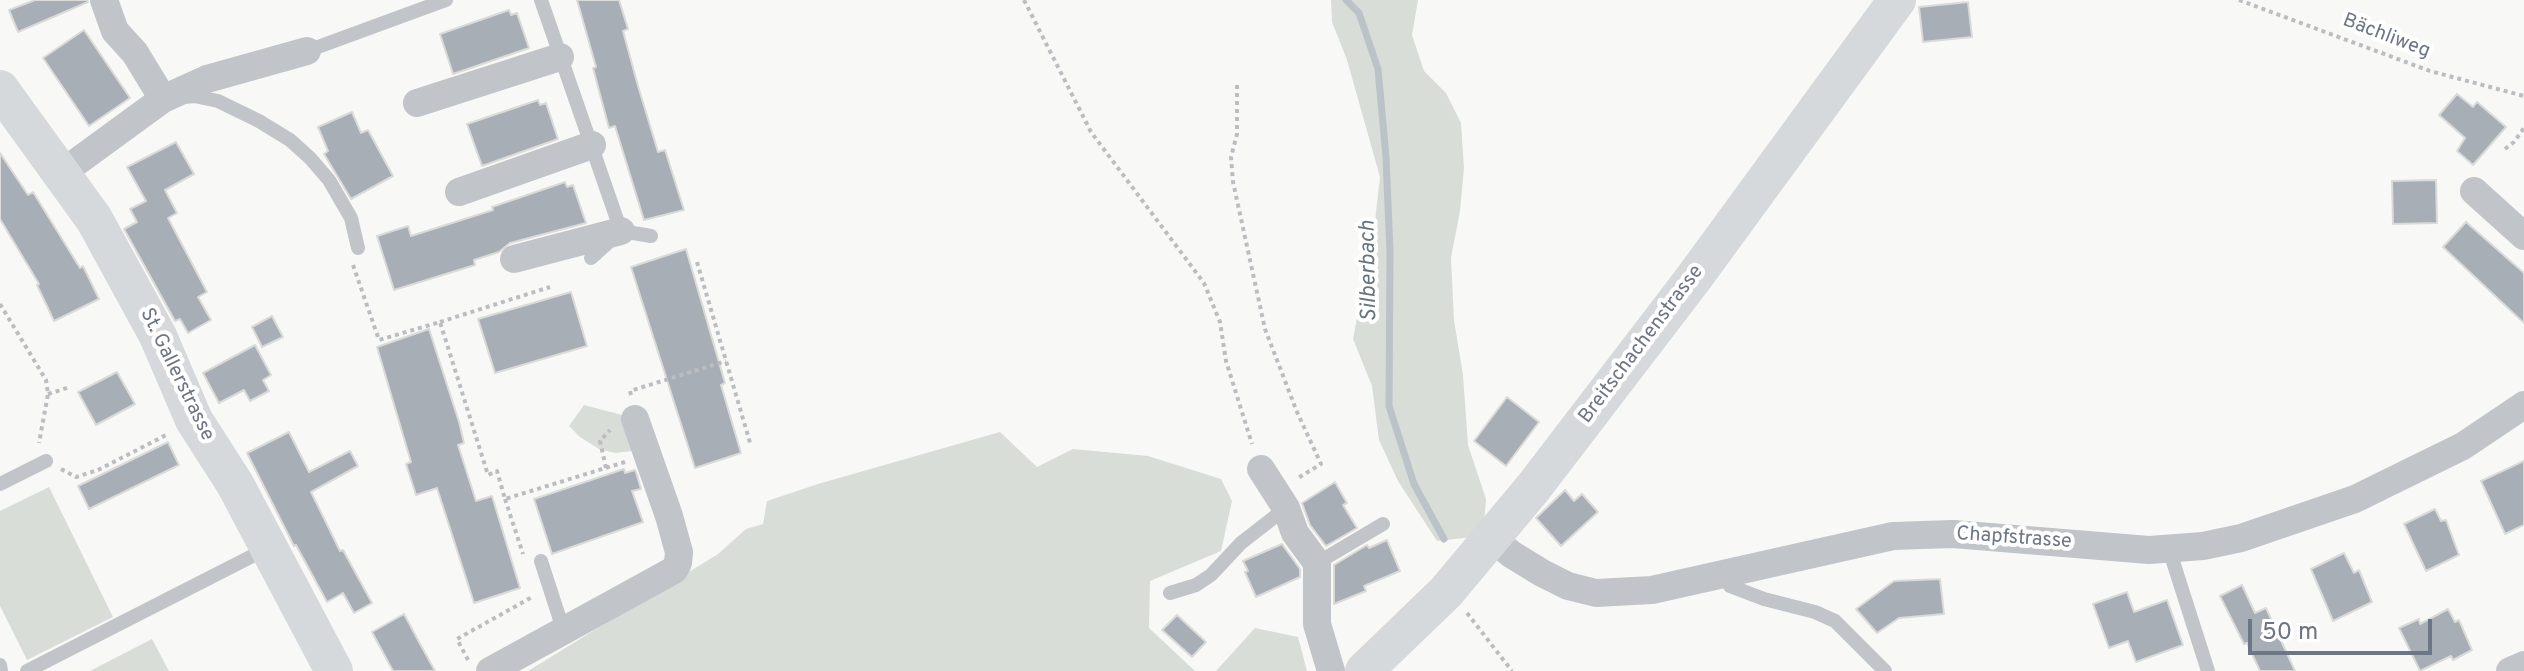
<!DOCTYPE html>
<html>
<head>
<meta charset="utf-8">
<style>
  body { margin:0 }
  #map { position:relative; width:2524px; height:671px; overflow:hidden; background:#f8f9f7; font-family:Overpass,sans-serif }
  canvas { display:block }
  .scale { position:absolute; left:2248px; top:619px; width:184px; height:36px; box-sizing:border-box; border:4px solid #6c7684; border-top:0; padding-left:10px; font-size:24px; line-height:28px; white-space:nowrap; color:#6c7684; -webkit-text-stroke:6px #fff; paint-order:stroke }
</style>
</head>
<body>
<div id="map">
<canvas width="2524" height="671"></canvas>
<div class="scale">50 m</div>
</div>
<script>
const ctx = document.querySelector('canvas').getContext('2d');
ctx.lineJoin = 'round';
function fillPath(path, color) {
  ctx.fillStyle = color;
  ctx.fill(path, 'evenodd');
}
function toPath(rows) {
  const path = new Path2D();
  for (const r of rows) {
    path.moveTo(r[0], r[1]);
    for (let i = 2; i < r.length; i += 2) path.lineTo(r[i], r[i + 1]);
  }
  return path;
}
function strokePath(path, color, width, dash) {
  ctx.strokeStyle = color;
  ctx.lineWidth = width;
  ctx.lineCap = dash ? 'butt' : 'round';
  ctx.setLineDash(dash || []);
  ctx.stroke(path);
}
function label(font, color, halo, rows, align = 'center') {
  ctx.font = font + ' Overpass,sans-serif';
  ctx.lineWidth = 8;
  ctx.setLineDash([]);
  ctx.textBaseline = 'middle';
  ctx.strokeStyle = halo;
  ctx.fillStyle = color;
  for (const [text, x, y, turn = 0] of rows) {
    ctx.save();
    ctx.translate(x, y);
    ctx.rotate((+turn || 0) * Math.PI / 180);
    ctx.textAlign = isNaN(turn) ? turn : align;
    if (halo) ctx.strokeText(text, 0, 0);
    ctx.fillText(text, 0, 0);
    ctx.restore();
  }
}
fillPath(toPath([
  [1331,0,1418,0,1412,35,1424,71,1446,93,1461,123,1464,168,1460,211,1451,258,1454,320,1463,375,1468,445,1486,499,1483,536,1437,541,1398,481,1379,440,1372,386,1353,339,1374,229,1380,177,1347,60,1332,22],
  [584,405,626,416,627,424,623,428,628,434,632,451,615,453,599,449,580,437,569,426],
  [1000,432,1037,467,1073,449,1148,456,1221,479,1232,501,1221,551,1150,581,1149,628,1195,671,528,671,718,554,746,529,763,524,767,501,818,484],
  [49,487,113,617,27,660,0,606,0,511],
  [1255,628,1298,637,1307,671,1216,671],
  [152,639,169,671,90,671]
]), '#d8ddd7');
strokePath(toPath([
  [1346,0,1359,13,1378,69,1386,157,1390,252,1389,406,1414,484,1444,539]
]), '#bbc2c8', 7);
const building = toPath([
  [35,0,87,0,88,2,18,32,9,10,35,0],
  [577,0,619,0,628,29,623,31,638,86,658,152,665,150,684,210,644,220,615,126,609,128,593,68,596,67,577,0],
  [1968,2,1972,37,1923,42,1919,7,1968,2],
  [509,10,511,15,517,13,529,48,453,74,440,34,509,10],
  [84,30,130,98,89,126,43,58,84,30],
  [2457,94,2473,107,2477,102,2506,127,2473,165,2457,151,2465,138,2439,115,2457,94],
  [538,100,540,105,546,103,558,139,482,166,467,124,538,100],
  [352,112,361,133,368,130,393,176,351,199,324,154,328,151,318,127,352,112],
  [176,142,194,174,165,190,177,213,168,218,207,292,198,297,211,320,188,333,180,319,175,321,124,229,137,222,130,209,146,201,127,167,176,142],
  [0,153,28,195,33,192,80,268,83,266,99,299,54,321,37,285,39,284,0,219,0,153],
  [2436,180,2437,223,2393,224,2392,181,2436,180],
  [565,182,567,187,573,185,586,223,510,243,499,252,474,260,475,265,394,290,377,236,408,226,411,236,493,210,492,207,565,182],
  [2466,222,2524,273,2524,323,2443,247,2466,222],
  [686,249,725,383,721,385,741,453,695,468,631,267,686,249],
  [571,292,587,346,495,373,478,319,571,292],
  [272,316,283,337,262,347,252,327,272,316],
  [429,329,459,422,464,443,458,445,476,501,492,496,520,588,474,603,437,488,416,495,406,464,411,462,377,347,429,329],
  [255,345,271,375,263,380,269,391,250,401,244,390,219,403,203,373,255,345],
  [117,372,135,404,96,425,78,392,117,372],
  [1507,397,1539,422,1506,466,1474,441,1507,397],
  [289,432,309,472,350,451,358,466,311,492,340,551,343,550,372,603,354,613,343,593,327,602,296,545,294,546,247,453,289,432],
  [168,442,179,465,89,509,78,486,168,442],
  [2524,461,2524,525,2505,534,2481,481,2524,461],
  [624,469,625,473,635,470,636,472,641,489,632,491,643,522,552,554,534,499,624,469],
  [1335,482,1347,503,1343,505,1357,528,1326,546,1310,525,1302,503,1335,482],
  [1565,490,1574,501,1582,494,1598,512,1561,546,1536,518,1565,490],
  [2435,509,2441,521,2446,520,2459,555,2426,571,2404,524,2435,509],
  [1387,540,1400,571,1364,586,1366,591,1334,604,1334,565,1367,545,1369,548,1387,540],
  [1282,544,1300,569,1300,577,1256,597,1245,572,1248,571,1243,561,1282,544],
  [2344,553,2354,573,2359,570,2372,602,2333,621,2311,569,2344,553],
  [1940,579,1944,614,1899,618,1877,633,1856,609,1894,581,1940,579],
  [2242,585,2255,613,2266,608,2295,671,2260,671,2247,643,2244,644,2220,596,2242,585],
  [2127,592,2134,612,2167,600,2183,645,2136,662,2128,641,2109,648,2093,604,2127,592],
  [2448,609,2455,622,2459,620,2472,650,2453,660,2451,656,2420,671,2399,628,2419,619,2420,624,2448,609],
  [404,614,419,642,435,671,393,671,372,632,404,614],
  [1177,615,1206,642,1192,657,1162,630,1177,615]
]);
fillPath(building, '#a8aeb5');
strokePath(building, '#dadbd9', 2);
strokePath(toPath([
  [1024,0,1091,132,1204,283,1220,322,1226,361,1252,444],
  [2239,0,2430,71,2524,96],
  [1237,85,1237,134,1231,157,1233,182,1265,329,1297,412,1321,464,1298,478],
  [2505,149,2514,142,2524,128],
  [697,262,751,446],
  [353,265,379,340,440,322,488,475,497,471,505,499,625,462],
  [0,304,46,380,48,394,39,443],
  [440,322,550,287],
  [48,394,70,387],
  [631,395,630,391,726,361],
  [606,468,600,441,610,430],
  [61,469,76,477,98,470,168,434],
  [505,499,523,554],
  [1467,613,1512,671],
  [468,660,457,639,534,596]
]), '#bbbdc0', 4, [4, 4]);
strokePath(toPath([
  [541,0,621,231,591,258],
  [307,51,446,0],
  [184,97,194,96,218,101,259,121,290,140,310,158,329,180,351,218,358,248],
  [621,231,651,236],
  [0,484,46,461],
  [2169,549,2208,671],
  [541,561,563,629],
  [1317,563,1383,524],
  [1727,573,1730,586,1764,599,1815,612,1835,621,1885,671],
  [1170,593,1196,585,1211,575,1241,543,1286,508],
  [0,665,1,671],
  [27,671,268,548]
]), '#c1c4c8', 14);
strokePath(toPath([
  [104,0,115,31,135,53,163,99],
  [417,103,560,57],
  [63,172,163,99,207,79,307,51],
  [2474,191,2524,236],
  [459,192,592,145],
  [514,259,621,231],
  [1261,469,1286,508,1295,533,1317,563,1317,624,1331,671],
  [1492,538,1511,554,1542,573,1568,586,1596,593,1652,590,1893,536,1953,534,2149,550,2203,546,2241,538,2355,499,2463,446,2524,405],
  [490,671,674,570,678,563,679,552,669,516,635,419],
  [2510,671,2524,665]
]), '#c1c4c8', 28);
strokePath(toPath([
  [0,89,94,219,158,336,194,420,235,484,334,671],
  [1364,671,1446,592,1533,488,1693,279,1897,0]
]), '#d6d9dc', 38);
label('20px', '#6c7684', '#fff', [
  ["Bächliweg",2386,37,21],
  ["Breitschachenstrasse",1642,345,-53],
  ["St. Gallerstrasse",176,375,64],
  ["Chapfstrasse",2014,539,4]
]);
label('italic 22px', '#67757f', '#fff', [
  ["Silberbach",1370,271,-91]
]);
</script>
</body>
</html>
